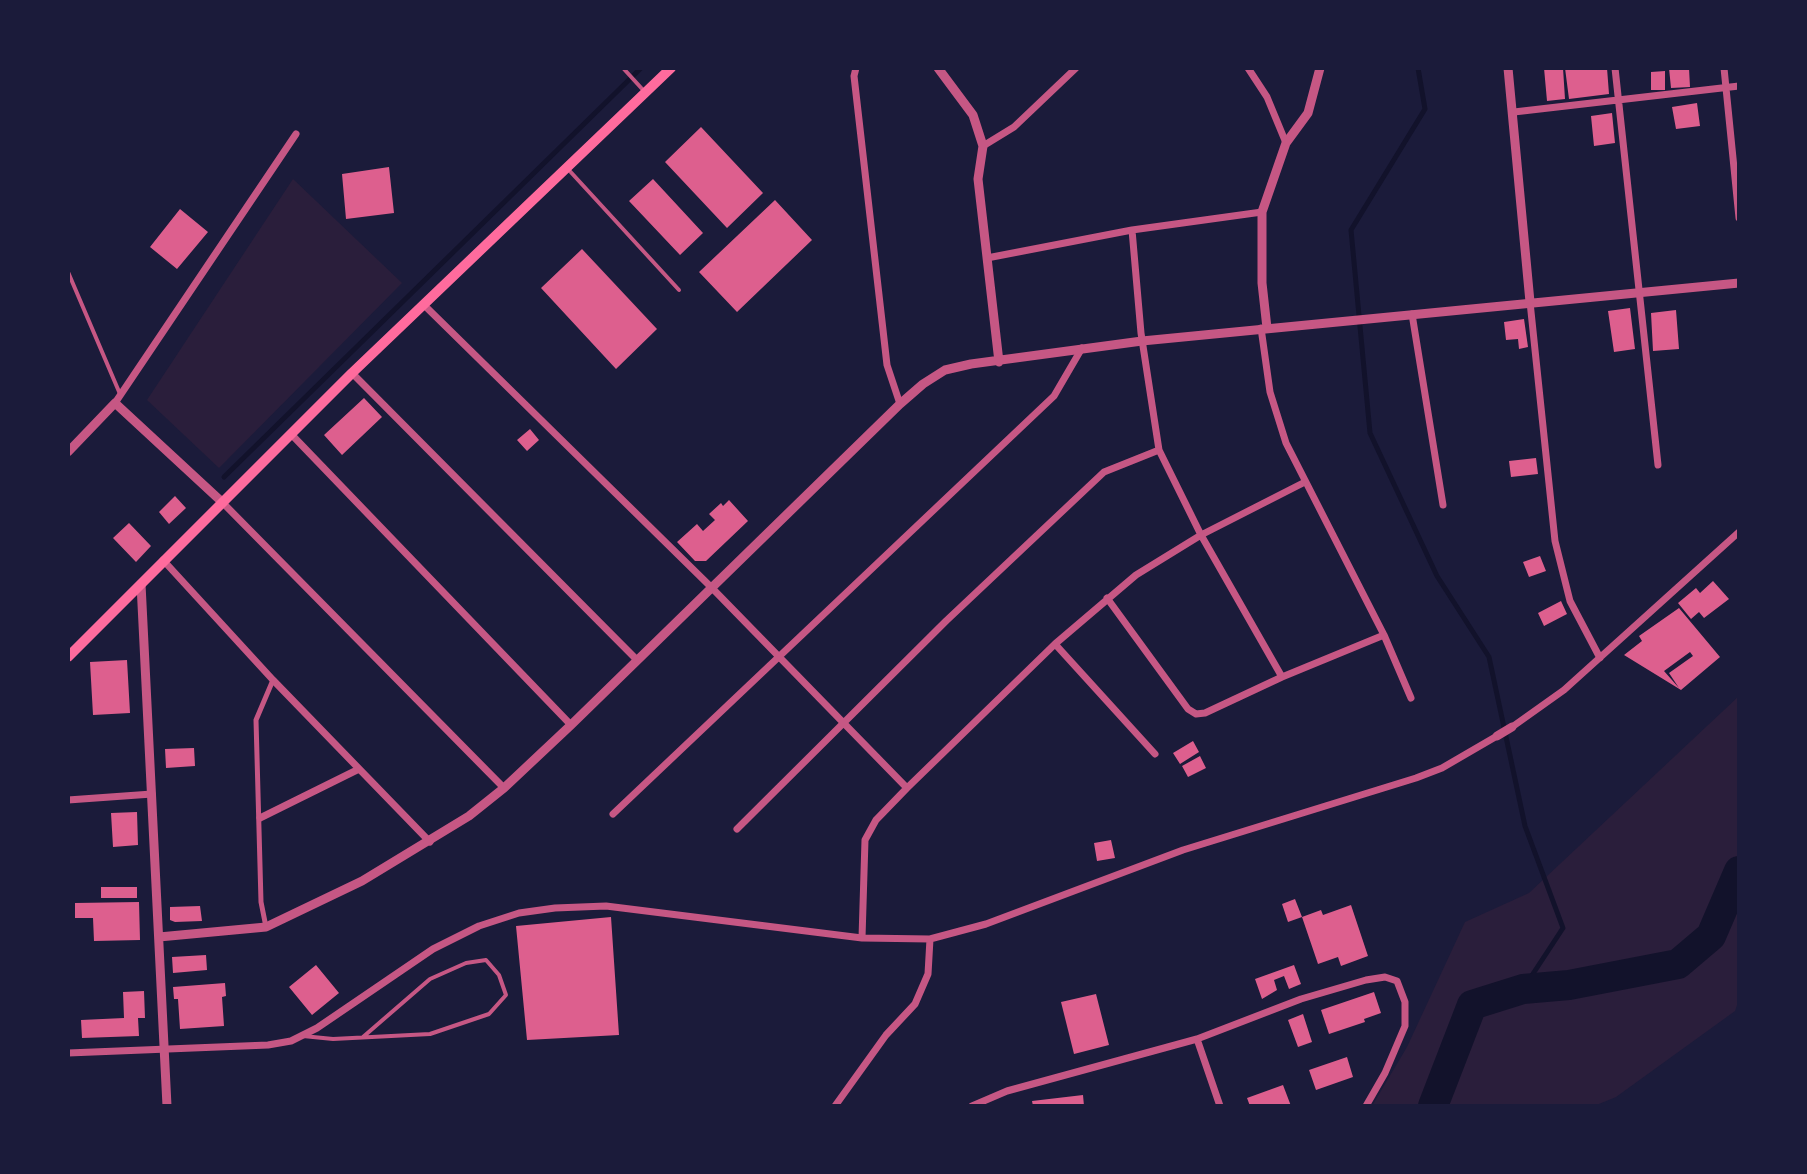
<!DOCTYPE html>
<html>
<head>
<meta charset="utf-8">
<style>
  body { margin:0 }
  #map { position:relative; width:1807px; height:1174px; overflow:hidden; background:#1b1b3a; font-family:Signika,sans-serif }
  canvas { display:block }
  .frame { position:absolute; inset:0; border:70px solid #1b1b3a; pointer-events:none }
</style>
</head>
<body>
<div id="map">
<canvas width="1807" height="1174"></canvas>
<div class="frame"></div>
</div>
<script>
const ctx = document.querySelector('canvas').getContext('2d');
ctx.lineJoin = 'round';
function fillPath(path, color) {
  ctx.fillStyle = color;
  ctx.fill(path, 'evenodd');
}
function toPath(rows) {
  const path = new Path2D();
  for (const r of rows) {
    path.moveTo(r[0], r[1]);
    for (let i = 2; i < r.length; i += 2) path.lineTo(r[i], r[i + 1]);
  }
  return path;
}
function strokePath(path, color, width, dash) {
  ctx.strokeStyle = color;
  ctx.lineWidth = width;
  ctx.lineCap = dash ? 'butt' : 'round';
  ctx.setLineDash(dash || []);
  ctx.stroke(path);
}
fillPath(toPath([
  [293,179,402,283,219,468,147,400],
  [1739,696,1739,999,1735,1011,1616,1097,1594,1106,1372,1106,1407,1047,1465,922,1529,893]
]), '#2a1e3b');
strokePath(toPath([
  [1418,68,1425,109,1351,230,1370,433,1437,576,1489,657,1525,826,1563,928,1523,989],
  [224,477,641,68]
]), '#12122b', 5);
strokePath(toPath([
  [1433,1106,1472,1005,1523,989,1569,985,1678,964,1711,936,1739,871]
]), '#12122b', 30);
fillPath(toPath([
  [1544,68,1563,68,1565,99,1547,101],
  [1565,68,1607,68,1609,94,1569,99],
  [1669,68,1689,68,1690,87,1671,88],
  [1665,71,1665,90,1651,90,1651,72],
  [1697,103,1700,126,1676,129,1672,107],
  [1612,113,1615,143,1594,146,1591,116],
  [701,127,763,193,727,228,665,162],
  [389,167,394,213,346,219,342,174],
  [653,179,703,233,680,255,629,201],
  [775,200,812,240,737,312,699,272],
  [180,209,208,232,177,269,150,247],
  [582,249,657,329,616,369,541,288],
  [1630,308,1635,349,1614,352,1608,311],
  [1676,310,1679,349,1653,351,1651,313],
  [1524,319,1528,347,1519,349,1518,339,1506,340,1504,322],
  [364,398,382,417,342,455,324,435],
  [530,429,539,440,527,451,517,440],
  [1536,458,1538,474,1511,477,1509,461],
  [175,496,186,508,169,524,159,512],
  [729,500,748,521,706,561,695,561,677,542,697,524,703,531,715,520,709,514,721,503,723,506],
  [129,523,151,546,136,562,113,538],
  [1540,556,1546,571,1529,577,1523,562],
  [1713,581,1729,599,1704,618,1699,612,1691,619,1678,603,1696,588,1700,593],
  [1561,601,1567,614,1544,626,1538,613],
  [1679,608,1720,657,1681,690,1624,655,1642,641,1639,636],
  [1690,652,1693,656,1669,673,1679,688,1664,671],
  [127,660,130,713,93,715,90,662],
  [1193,741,1199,752,1180,764,1173,753],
  [194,748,195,766,166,768,165,749],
  [1200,756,1206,768,1188,777,1182,766],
  [137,812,138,845,113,847,111,813],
  [1111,840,1115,858,1097,861,1094,843],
  [101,887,137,887,137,898,101,898],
  [1295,899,1302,917,1288,922,1282,904],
  [139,902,140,940,94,941,93,918,75,918,75,903],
  [1351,905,1368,956,1341,966,1338,957,1318,964,1302,917,1321,910,1323,915],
  [200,906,202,921,175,922,170,920,170,907],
  [611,917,619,1035,527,1040,516,926],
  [206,955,207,970,173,973,172,957],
  [316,965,339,993,312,1015,289,987],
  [1294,965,1301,984,1289,989,1284,976,1274,980,1277,990,1262,999,1255,979],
  [225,983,226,996,222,997,224,1026,180,1029,178,999,174,999,173,987],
  [144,991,145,1018,138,1018,139,1036,82,1038,81,1020,124,1018,123,992],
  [1374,992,1381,1013,1364,1019,1365,1022,1329,1034,1321,1010],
  [1096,994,1109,1045,1074,1054,1061,1002],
  [1303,1014,1312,1042,1298,1047,1288,1020],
  [1347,1057,1353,1077,1316,1090,1309,1070],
  [1283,1085,1291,1106,1250,1106,1247,1098],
  [1083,1095,1084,1106,1033,1106,1032,1101]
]), '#dd5f8e');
strokePath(toPath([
  [623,68,644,91],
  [567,168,679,290],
  [68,272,120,394],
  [303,1036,333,1039,430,1034,489,1014,506,995,499,975,486,960,466,963,430,979,363,1037]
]), '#c65784', 4);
strokePath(toPath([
  [266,927,261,902,256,720,273,680]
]), '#c65784', 5);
strokePath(toPath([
  [856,68,854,76,887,365,900,404],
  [1248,68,1267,97,1286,143],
  [1615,68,1658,465],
  [1724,68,1739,218],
  [1514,112,1739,86],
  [983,146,1014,127,1076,68],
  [1132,230,1141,333,1159,450,1201,535,1282,677],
  [987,258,1132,230,1262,212],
  [1530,302,1555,541,1570,601,1600,658],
  [423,304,711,587,907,788],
  [1412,314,1443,505],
  [1261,328,1270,392,1286,443,1384,635,1411,698],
  [352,373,637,660],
  [115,403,296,134],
  [291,434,571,725],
  [222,502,504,788],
  [163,560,273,680,430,842],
  [1107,598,1188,709,1196,714,1205,713,1282,677,1384,635],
  [1055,644,1155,754],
  [1512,727,1564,690,1739,532],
  [68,800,152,794],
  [613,814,1054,396,1082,348],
  [260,818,359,769],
  [737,829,946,621,1104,472,1159,450],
  [862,938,865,840,876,820,907,788,1055,644,1136,575,1201,535,1305,482],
  [1197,1039,1220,1106],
  [68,1053,268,1045,291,1041,317,1028,433,949,479,926,519,913,555,908,606,906,862,938,930,939,986,924,1183,850,1416,778,1442,768,1497,736],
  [835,1106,886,1035,915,1004,928,974,930,939],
  [972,1106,1007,1091,1197,1039,1301,999,1366,980,1385,977,1397,981,1405,1002,1405,1026,1385,1073,1366,1106]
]), '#c65784', 7);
strokePath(toPath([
  [938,68,973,115,983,146,978,179,999,362],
  [1508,68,1530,302],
  [1267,328,1262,283,1262,212,1286,143,1308,113,1320,68],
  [68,452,115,403,222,502],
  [141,584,167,1106],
  [1497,736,1512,727],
  [159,937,266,927,362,881,469,816,504,788,571,725,900,404,923,384,945,370,971,364,1142,341,1739,283]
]), '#c65784', 9);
strokePath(toPath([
  [68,657,352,373,671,68]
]), '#ff6b9d', 10);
</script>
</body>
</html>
